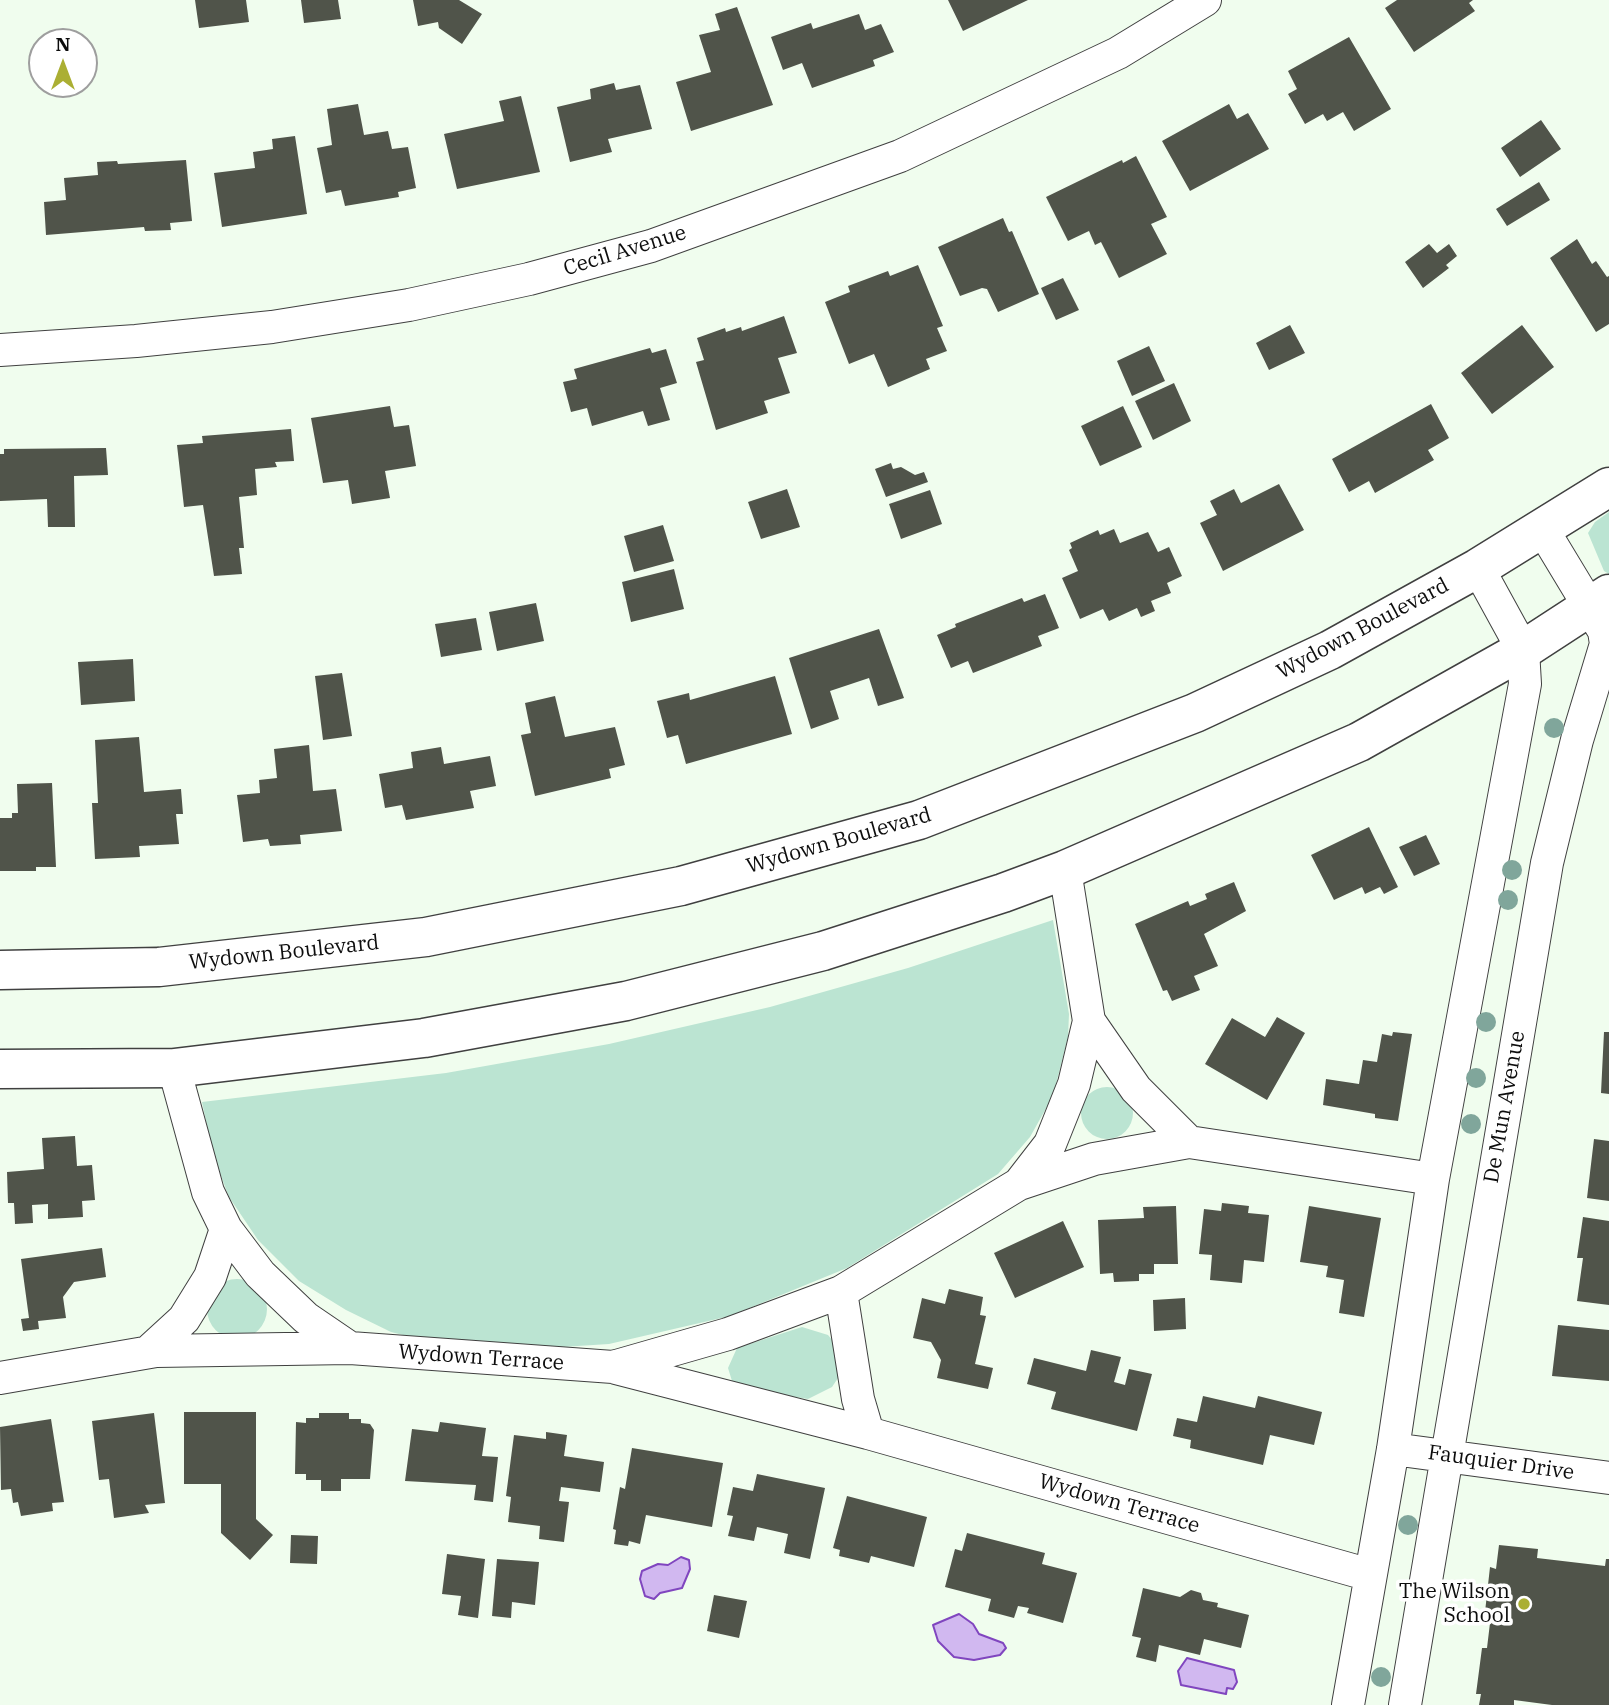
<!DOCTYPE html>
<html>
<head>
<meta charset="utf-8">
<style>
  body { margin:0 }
  #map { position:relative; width:1609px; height:1705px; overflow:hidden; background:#f0fdee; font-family:"IBM Plex Serif",serif }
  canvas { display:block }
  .north { position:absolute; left:28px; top:28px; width:70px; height:70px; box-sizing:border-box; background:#fff; border:2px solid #9e9e9e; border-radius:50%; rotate:0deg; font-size:19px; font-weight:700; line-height:28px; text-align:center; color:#0d0d0d }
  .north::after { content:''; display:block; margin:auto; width:24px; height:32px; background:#abaf33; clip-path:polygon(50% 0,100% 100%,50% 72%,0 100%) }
</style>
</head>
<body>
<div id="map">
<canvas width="1609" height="1705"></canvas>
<div class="north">N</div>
</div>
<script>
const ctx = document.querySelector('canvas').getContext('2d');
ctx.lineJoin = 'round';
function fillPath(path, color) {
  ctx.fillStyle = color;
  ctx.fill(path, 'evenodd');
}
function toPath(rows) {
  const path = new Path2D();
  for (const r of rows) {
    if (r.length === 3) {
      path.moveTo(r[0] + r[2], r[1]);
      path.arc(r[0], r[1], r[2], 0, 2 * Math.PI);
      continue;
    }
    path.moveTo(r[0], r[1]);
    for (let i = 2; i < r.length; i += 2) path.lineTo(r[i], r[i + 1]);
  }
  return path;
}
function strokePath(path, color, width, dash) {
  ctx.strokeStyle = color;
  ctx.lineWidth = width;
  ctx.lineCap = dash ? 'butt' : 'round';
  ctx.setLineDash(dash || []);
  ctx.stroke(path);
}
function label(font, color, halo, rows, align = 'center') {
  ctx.font = font + ' "IBM Plex Serif",serif';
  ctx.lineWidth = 7;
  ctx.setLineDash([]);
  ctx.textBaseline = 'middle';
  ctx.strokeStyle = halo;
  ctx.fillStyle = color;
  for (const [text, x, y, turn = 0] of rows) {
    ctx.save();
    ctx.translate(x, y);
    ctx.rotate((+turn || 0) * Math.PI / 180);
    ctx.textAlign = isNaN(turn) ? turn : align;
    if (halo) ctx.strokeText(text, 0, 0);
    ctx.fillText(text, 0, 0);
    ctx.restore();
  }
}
fillPath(toPath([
  [1609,512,1609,574,1604,571,1588,533,1595,522],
  [1053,920,1069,1014,1068,1037,1053,1096,1030,1137,998,1174,847,1268,730,1316,609,1344,562,1347,502,1349,439,1344,391,1332,346,1310,299,1281,258,1240,229,1197,213,1155,202,1102,446,1073,609,1044,770,1007,908,968],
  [1107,1113,26],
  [237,1309,30],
  [802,1327,828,1335,837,1346,840,1375,832,1387,808,1399,741,1388,732,1381,728,1368,737,1348]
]), '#bbe4d2');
const water = toPath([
  [681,1557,689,1560,690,1569,682,1588,660,1593,654,1599,645,1596,640,1579,642,1571,658,1564,668,1565,681,1557],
  [959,1614,973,1624,979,1634,1003,1643,1006,1648,1000,1655,974,1660,954,1657,938,1641,933,1625,959,1614],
  [1187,1658,1234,1670,1237,1682,1233,1689,1227,1688,1226,1694,1181,1685,1178,1671,1187,1658]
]);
fillPath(water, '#d1b8f0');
strokePath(water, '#8046bf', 2);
fillPath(toPath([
  [195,0,246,0,249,22,199,28],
  [301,0,338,0,341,19,304,23],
  [413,0,459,0,482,14,462,44,439,28,438,22,418,26],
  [948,0,1028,0,963,31],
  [1397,0,1473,0,1469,3,1475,11,1414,52,1385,8],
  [737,7,773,105,691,131,676,82,711,72,699,35,720,30,715,14],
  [859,14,865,30,881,24,894,52,873,60,875,66,812,88,802,63,783,70,771,37,811,23,813,29],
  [1349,37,1391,109,1354,131,1343,112,1327,121,1323,114,1305,124,1288,94,1297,89,1288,71],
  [614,83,616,90,640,85,652,129,608,139,612,152,570,162,557,107,591,99,590,89],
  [521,96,540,172,457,189,444,134,504,121,499,101],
  [358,104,364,135,388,131,392,149,408,147,416,188,398,192,399,197,345,206,341,190,326,193,317,148,332,145,327,109],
  [1229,104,1237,119,1248,113,1269,149,1190,191,1162,141],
  [1541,120,1561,149,1520,177,1501,148],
  [295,136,307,214,222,227,214,173,255,168,253,152,273,149,272,139],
  [1136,156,1167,217,1151,224,1167,254,1119,278,1101,242,1095,245,1089,231,1068,241,1046,197,1122,160,1123,163],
  [186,160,192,221,170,223,171,230,145,231,144,227,46,235,44,202,66,200,64,178,98,175,97,162,117,161,118,164],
  [1539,182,1550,200,1507,226,1496,209],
  [1003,218,1009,232,1012,231,1039,294,998,312,987,289,982,288,960,296,938,247],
  [1577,239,1592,264,1596,261,1607,277,1609,276,1609,324,1596,332,1550,258],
  [1429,244,1437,253,1449,244,1457,256,1446,265,1449,268,1423,288,1405,262],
  [918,265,943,326,937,328,947,351,926,359,930,369,888,387,874,354,849,364,825,302,850,292,848,286,888,271,890,276],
  [1063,278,1079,310,1056,320,1041,288],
  [784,316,797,353,778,358,790,393,764,401,768,413,716,430,696,362,704,360,697,338,725,328,726,332,741,327,742,331],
  [1290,325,1305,353,1269,370,1256,343],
  [1522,325,1554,367,1492,414,1461,373],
  [1149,346,1165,381,1132,396,1117,361],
  [650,348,652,353,666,349,677,383,660,388,670,420,648,426,643,411,592,426,587,408,571,412,563,382,577,379,574,369],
  [1174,383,1191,421,1153,440,1135,401],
  [1431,404,1449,438,1428,450,1434,460,1375,493,1369,481,1349,492,1332,459],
  [390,406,394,427,409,425,416,466,385,471,390,498,352,504,348,480,323,483,311,418],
  [1123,406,1142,447,1100,466,1081,426],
  [291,429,294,461,275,462,277,467,255,469,257,495,239,497,244,548,239,548,242,574,214,576,203,505,184,507,177,445,203,443,202,436],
  [106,448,108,475,74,476,75,527,48,527,47,499,0,501,0,454,4,454,4,449],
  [891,463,893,469,901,467,915,475,924,472,928,482,886,497,875,469],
  [1279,484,1304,530,1223,571,1200,523,1217,515,1210,501,1234,489,1241,503],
  [787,489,800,527,761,539,748,502],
  [930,490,942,524,901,539,889,504],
  [663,525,674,561,634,572,624,536],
  [1114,529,1120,543,1148,532,1158,552,1169,547,1182,576,1167,583,1171,593,1151,601,1155,611,1141,617,1137,608,1109,621,1103,609,1080,619,1062,578,1078,571,1069,550,1072,548,1070,543,1098,530,1100,535],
  [674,569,684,609,631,622,622,582],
  [1045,594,1059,628,1038,636,1042,646,973,673,968,661,951,668,937,635,956,627,955,624,1022,598,1024,602],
  [536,603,544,641,497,651,489,612],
  [476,618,482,650,441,657,435,624],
  [879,629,904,698,878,706,869,678,830,691,839,719,811,729,789,658],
  [133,659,135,701,81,705,78,662],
  [342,673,352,736,323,740,315,676],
  [775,676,792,734,686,764,678,735,667,738,657,701,689,693,690,700],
  [555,696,565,737,615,727,625,765,609,769,611,778,535,796,521,735,531,733,525,703],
  [139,737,144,792,181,789,183,814,176,814,179,844,139,846,140,857,95,859,92,803,98,803,95,740],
  [309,745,313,791,336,789,342,831,300,835,301,844,270,846,268,839,243,842,237,795,260,793,259,780,277,778,274,749],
  [441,747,444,764,490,756,496,786,470,791,474,808,406,820,402,805,385,808,379,774,413,768,411,752],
  [52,783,56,867,36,867,36,871,0,871,0,818,12,818,12,813,18,813,17,784],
  [1369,827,1398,887,1384,894,1380,887,1365,894,1362,887,1334,900,1311,855],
  [1426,835,1440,864,1414,876,1399,847],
  [1234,882,1246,911,1204,934,1218,966,1194,976,1200,990,1172,1001,1167,990,1163,991,1135,924,1188,901,1190,906,1207,899,1205,894],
  [1277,1017,1305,1033,1267,1100,1205,1064,1232,1018,1265,1037],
  [1393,1032,1412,1034,1398,1121,1375,1118,1375,1114,1323,1105,1326,1079,1359,1084,1363,1060,1377,1062,1382,1034,1392,1036],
  [1604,1032,1609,1032,1609,1094,1601,1093],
  [75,1136,77,1166,92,1165,95,1200,82,1201,83,1217,48,1219,48,1204,32,1205,33,1223,15,1224,14,1203,8,1203,7,1172,44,1169,42,1138],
  [1594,1139,1609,1141,1609,1201,1587,1198],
  [1222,1203,1249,1206,1248,1213,1269,1215,1264,1262,1244,1260,1242,1283,1210,1280,1212,1255,1199,1254,1204,1209,1221,1211],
  [1176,1206,1178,1264,1154,1264,1154,1274,1139,1274,1139,1281,1114,1282,1113,1273,1100,1274,1098,1220,1144,1218,1143,1207],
  [1309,1206,1381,1218,1364,1317,1339,1313,1344,1280,1326,1277,1328,1266,1300,1262],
  [1583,1217,1609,1221,1609,1305,1577,1301,1583,1258,1577,1258],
  [1063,1221,1084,1267,1015,1298,994,1253],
  [102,1248,106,1277,74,1282,63,1297,66,1318,38,1321,39,1329,23,1331,21,1319,29,1318,21,1259],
  [949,1289,983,1297,980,1315,986,1316,975,1364,993,1368,988,1389,937,1378,941,1360,931,1342,913,1338,922,1298,945,1304],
  [1185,1298,1186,1329,1154,1331,1153,1300],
  [1558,1325,1609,1330,1609,1381,1552,1376],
  [1091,1350,1121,1357,1114,1382,1125,1385,1129,1369,1152,1374,1137,1431,1051,1409,1056,1392,1027,1384,1034,1358,1086,1371],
  [1203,1396,1255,1408,1258,1396,1322,1412,1314,1445,1270,1435,1263,1465,1190,1448,1191,1440,1173,1436,1177,1418,1197,1422],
  [184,1412,256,1412,256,1519,273,1535,250,1560,221,1533,221,1484,184,1484],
  [154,1413,165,1503,145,1505,149,1513,114,1518,109,1479,99,1480,92,1421],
  [319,1413,349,1413,349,1419,361,1419,361,1423,370,1424,374,1430,370,1479,341,1479,341,1491,321,1491,321,1480,306,1480,306,1474,295,1474,296,1422,306,1423,306,1418,319,1418],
  [51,1419,64,1502,52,1503,53,1511,21,1516,18,1502,13,1503,11,1489,1,1490,0,1427],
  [440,1422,486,1428,482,1456,498,1457,493,1502,474,1500,476,1485,405,1481,412,1429,438,1432],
  [546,1432,567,1435,564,1456,604,1462,600,1492,561,1487,559,1501,569,1502,564,1542,539,1539,540,1526,508,1522,511,1497,506,1496,514,1435,546,1439],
  [632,1448,723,1463,712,1527,646,1515,640,1544,629,1541,628,1546,614,1544,616,1530,613,1529,620,1487,625,1489],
  [757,1474,825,1488,810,1559,784,1553,788,1534,757,1527,754,1541,728,1536,733,1516,727,1515,733,1487,753,1491],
  [847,1496,927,1517,914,1567,871,1556,869,1563,839,1556,840,1550,833,1548],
  [967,1533,1045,1553,1042,1564,1077,1573,1063,1623,1027,1613,1029,1608,1018,1606,1014,1618,988,1611,991,1599,945,1587,955,1549,962,1551],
  [291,1535,318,1536,317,1564,290,1563],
  [1499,1545,1538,1549,1537,1558,1605,1566,1606,1559,1609,1559,1609,1705,1552,1705,1514,1700,1514,1705,1479,1705,1481,1694,1476,1694,1482,1648,1487,1648,1490,1623,1484,1621,1490,1567,1496,1569],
  [447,1554,485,1559,478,1618,458,1615,461,1596,442,1594],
  [497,1559,539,1562,535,1605,512,1602,511,1618,492,1616],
  [1143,1588,1180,1597,1191,1590,1201,1593,1203,1600,1218,1603,1217,1607,1249,1615,1241,1648,1204,1639,1200,1655,1159,1645,1156,1662,1136,1657,1141,1638,1132,1636],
  [714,1595,747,1601,739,1638,707,1631]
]), '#50544a');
const minor = toPath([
  [0,350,136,341,272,327,409,305,529,279,651,246,900,156,1118,53,1205,0],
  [1089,1021,1136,1089,1189,1142],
  [1019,1184,1050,1144,1074,1084,1089,1021,1065,870],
  [226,1229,260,1274,306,1318,350,1348],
  [841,1292,858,1399,868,1433],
  [148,1352,184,1319,210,1277,226,1229,208,1192,174,1068],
  [616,1368,868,1433,1370,1575],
  [0,1378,156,1351,350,1348,613,1367,728,1334,841,1292,1019,1184,1094,1159,1189,1142,1433,1179],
  [1393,1449,1609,1478],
  [1348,1705,1393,1449,1433,1179,1525,684,1523,650,1478,568],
  [1405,1705,1547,863,1577,740,1606,644,1604,631,1543,530]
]);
const tertiary = toPath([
  [0,970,159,967,426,937,681,886,919,820,1195,713,1330,650,1478,568,1609,487],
  [0,1069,174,1068,424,1038,626,1001,823,951,1003,893,1065,870,1359,742,1523,650,1609,594]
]);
strokePath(minor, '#404040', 34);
strokePath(tertiary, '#404040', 41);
strokePath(minor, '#fff', 32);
strokePath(tertiary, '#fff', 38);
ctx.fillStyle = '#80a69b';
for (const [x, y] of [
  [1554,728],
  [1512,870],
  [1508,900],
  [1486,1022],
  [1476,1078],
  [1471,1124],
  [1408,1525],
  [1381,1677]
]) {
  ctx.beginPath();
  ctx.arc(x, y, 10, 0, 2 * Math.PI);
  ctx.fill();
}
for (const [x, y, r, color] of [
  [1524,1604,7,"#abaf33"]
]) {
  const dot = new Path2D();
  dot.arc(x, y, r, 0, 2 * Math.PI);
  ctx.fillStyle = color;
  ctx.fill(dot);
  strokePath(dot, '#fff', 2.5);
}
label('21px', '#0d0d0d', '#fff', [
  ["Cecil Avenue",625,251,-17],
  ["Wydown Boulevard",1363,629,-28],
  ["Wydown Boulevard",839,841,-16],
  ["Wydown Boulevard",284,953,-6],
  ["De Mun Avenue",1505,1107,-80],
  ["Wydown Terrace",481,1358,4],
  ["Fauquier Drive",1501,1463,8],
  ["Wydown Terrace",1119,1504,16]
]);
label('21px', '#0d0d0d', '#fff', [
  ["The Wilson",1510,1592],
  ["School",1510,1616]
], 'right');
</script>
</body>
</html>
